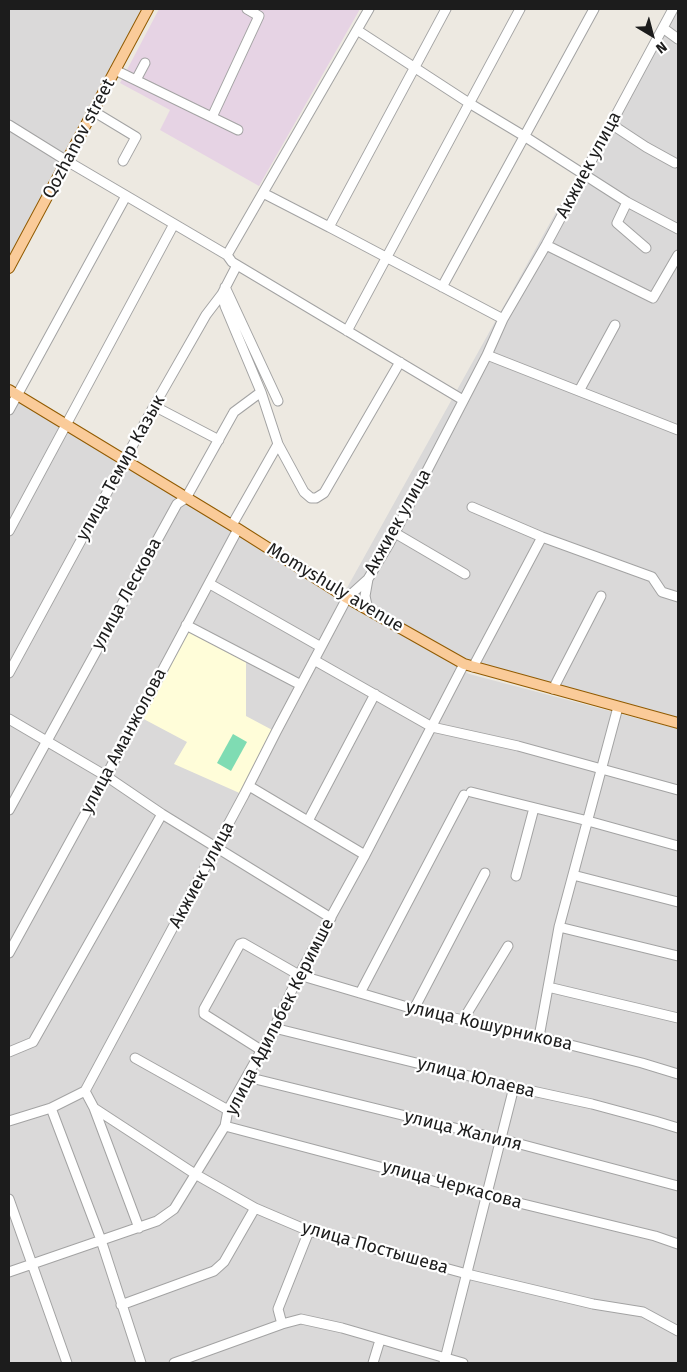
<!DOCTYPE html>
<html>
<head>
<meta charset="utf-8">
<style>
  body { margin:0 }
  #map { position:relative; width:687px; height:1372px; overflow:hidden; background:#ede9e1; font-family:"Fira Sans",sans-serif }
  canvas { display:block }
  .frame { position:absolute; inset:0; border:10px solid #1c1c1c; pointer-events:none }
  .north { position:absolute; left:627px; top:10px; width:50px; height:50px; -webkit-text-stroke:4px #fff; paint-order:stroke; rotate:143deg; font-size:14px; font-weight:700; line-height:20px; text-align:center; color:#1c1c1c }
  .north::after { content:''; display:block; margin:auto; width:18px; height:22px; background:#1c1c1c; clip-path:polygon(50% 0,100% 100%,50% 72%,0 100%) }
</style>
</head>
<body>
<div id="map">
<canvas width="687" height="1372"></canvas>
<div class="frame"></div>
<div class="north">N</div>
</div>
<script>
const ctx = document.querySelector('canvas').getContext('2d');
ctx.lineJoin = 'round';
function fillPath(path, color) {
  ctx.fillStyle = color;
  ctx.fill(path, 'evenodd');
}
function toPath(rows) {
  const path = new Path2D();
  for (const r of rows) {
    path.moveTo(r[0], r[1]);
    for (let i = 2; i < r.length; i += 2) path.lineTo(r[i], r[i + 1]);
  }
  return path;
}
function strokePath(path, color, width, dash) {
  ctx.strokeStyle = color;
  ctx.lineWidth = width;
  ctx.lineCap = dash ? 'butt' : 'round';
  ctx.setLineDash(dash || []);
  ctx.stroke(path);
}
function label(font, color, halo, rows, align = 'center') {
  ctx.font = font + ' "Fira Sans",sans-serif';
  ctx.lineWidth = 4.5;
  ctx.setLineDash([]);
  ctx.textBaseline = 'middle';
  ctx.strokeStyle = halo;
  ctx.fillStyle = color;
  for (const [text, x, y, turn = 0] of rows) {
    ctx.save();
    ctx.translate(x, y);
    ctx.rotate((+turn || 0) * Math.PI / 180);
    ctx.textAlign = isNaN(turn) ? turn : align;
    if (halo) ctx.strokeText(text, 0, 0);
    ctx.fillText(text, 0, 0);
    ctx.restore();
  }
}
fillPath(toPath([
  [9,9,150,9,9,267],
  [669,9,678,9,678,723,473,667,343,595],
  [9,393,139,471,469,674,678,729,678,1363,9,1363]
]), '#dad9d9');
fillPath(toPath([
  [159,9,360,9,259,186,160,130,170,110,120,83]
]), '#e6d3e4');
fillPath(toPath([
  [186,625,246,657,246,716,276,732,244,795,174,764,187,742,138,716]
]), '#fffdd9');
fillPath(toPath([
  [233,734,247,742,231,771,217,763]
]), '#7fdcb3');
const minor = toPath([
  [663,28,678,39],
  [357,30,469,103,524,136,627,202,678,229],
  [115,70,238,130],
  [136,80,145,63],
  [93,111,136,137,123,161],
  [212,117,259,16,247,9],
  [611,124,646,147,675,163],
  [9,125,67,161,227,255,232,262,463,400],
  [263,193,329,227,446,9],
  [627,202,617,223,646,248],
  [329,227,503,319],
  [546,245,653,298,678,255],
  [227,255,369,9],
  [225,287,278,401],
  [442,287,594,9],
  [222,294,225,306,261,392,278,444,304,492,311,498,316,498,324,493,400,362],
  [347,331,520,9],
  [487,355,678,430],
  [579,391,615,325],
  [154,406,219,440],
  [9,410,126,196],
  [472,507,542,537,652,577,662,592,678,597],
  [232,525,278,444],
  [9,531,174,224],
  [395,533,465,574],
  [210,584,321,647],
  [368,610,365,596,368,579],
  [186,625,301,685],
  [314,660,432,727,518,746,678,790],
  [473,667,542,537],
  [9,673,154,406,206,315,222,294,237,265],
  [553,689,601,596],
  [9,719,106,776,162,814,331,918],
  [249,786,365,855],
  [471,792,588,821,678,846],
  [9,810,177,504,186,498,234,412,261,392],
  [308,821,375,694],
  [573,875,678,902],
  [516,876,534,808],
  [559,927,678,956],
  [9,953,106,776,238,529],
  [548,987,678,1018],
  [360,993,464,795],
  [414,1009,485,873],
  [463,1020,508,946],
  [274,1028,514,1087,592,1104,655,1121,678,1128],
  [539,1037,559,927,618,707],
  [261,1050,204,1014,204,1009,240,944,243,943,299,975,414,1009,539,1037,642,1063,678,1074],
  [9,1052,33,1042,162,814],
  [135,1058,228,1110],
  [247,1077,516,1143,678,1186],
  [85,1091,94,1108,139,1228],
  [51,1108,101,1240,141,1363],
  [94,1108,195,1174,255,1208,309,1231,467,1274,593,1304,643,1312,678,1331],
  [9,1121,51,1108,85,1091,244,795,276,732,347,598,368,579,389,544,487,355,503,319,546,245,673,9],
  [225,1126,486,1195,655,1236,678,1244],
  [9,1199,67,1363],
  [9,1272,157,1221,174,1209,225,1126,228,1110,274,1028,299,975,365,855,464,664],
  [121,1305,214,1271,224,1262,255,1208],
  [282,1324,278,1309,309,1231],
  [174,1363,282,1324,301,1319,342,1328,463,1363],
  [373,1363,380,1340],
  [444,1363,514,1087]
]);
const major = toPath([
  [9,268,148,9],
  [9,390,238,529,347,598,464,664,678,723]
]);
strokePath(minor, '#a3a3a3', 11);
strokePath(major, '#915b02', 12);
strokePath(minor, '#fff', 9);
strokePath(major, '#facb99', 10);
label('18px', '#1c1c1c', '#fff', [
  ["Qozhanov street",79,139,-62],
  ["Акжиек улица",589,165,-62],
  ["улица Темир Казык",121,468,-61],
  ["Акжиек улица",398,522,-61],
  ["Momyshuly avenue",335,588,31],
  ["улица Лескова",127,594,-61],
  ["улица Аманжолова",124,741,-62],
  ["Акжиек улица",202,875,-62],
  ["улица Адильбек Керимше",280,1017,-63],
  ["улица Кошурникова",489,1026,13],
  ["улица Юлаева",476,1078,14],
  ["улица Жалиля",463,1131,14],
  ["улица Черкасова",452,1185,15],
  ["улица Постышева",375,1248,16]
]);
</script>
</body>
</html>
